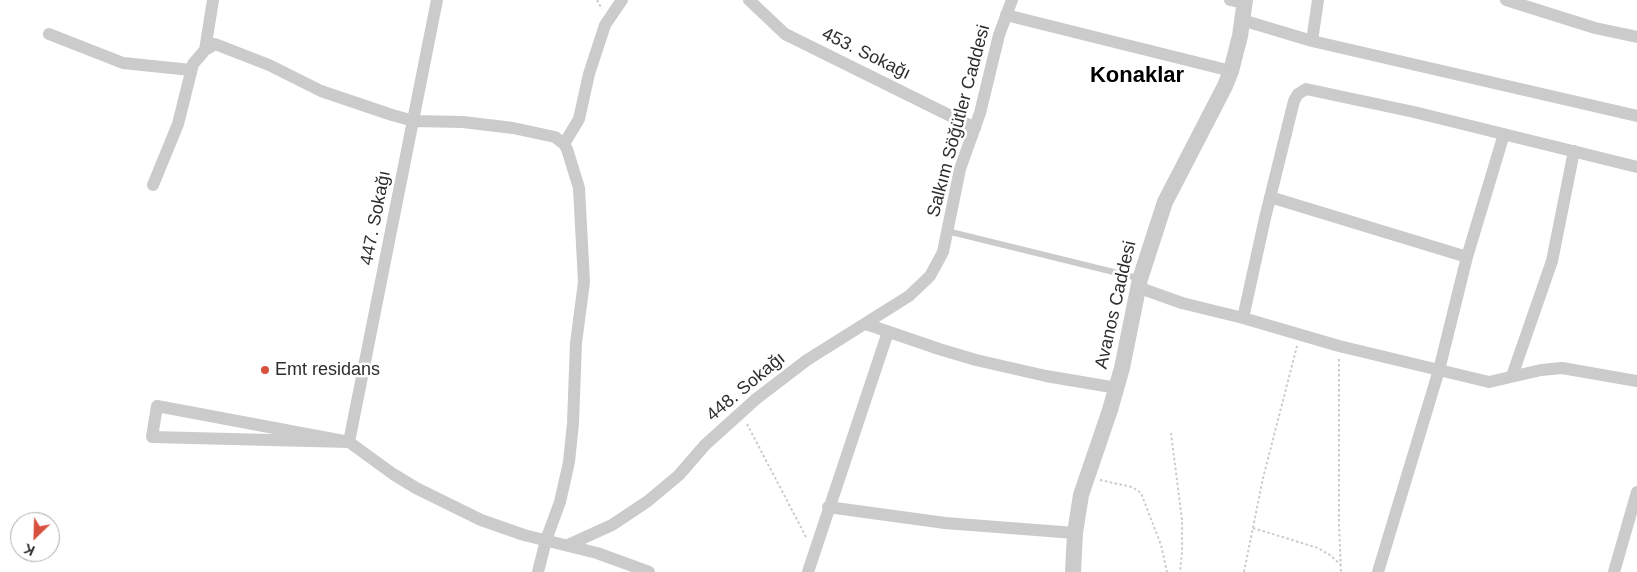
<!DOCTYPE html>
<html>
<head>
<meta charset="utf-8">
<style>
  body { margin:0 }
  #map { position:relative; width:1637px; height:572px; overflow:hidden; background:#fff; font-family:Arial,sans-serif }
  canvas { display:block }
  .north { position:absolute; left:10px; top:512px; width:50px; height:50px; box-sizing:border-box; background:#fff; border:1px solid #ababab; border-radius:50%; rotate:204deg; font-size:14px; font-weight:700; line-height:20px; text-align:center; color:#2e2e2e }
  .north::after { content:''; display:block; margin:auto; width:18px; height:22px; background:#d8503e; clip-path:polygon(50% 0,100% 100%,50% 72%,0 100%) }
</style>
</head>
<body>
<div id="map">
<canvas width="1637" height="572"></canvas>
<div class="north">K</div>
</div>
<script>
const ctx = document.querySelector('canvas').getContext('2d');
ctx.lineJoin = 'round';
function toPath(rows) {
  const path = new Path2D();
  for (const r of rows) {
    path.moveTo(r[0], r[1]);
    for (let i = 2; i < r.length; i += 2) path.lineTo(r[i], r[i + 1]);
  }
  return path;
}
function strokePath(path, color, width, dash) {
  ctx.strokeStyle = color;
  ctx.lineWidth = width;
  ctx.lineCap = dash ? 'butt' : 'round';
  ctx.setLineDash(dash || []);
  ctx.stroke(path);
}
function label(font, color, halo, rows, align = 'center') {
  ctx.font = font + ' Arial,sans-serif';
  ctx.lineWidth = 5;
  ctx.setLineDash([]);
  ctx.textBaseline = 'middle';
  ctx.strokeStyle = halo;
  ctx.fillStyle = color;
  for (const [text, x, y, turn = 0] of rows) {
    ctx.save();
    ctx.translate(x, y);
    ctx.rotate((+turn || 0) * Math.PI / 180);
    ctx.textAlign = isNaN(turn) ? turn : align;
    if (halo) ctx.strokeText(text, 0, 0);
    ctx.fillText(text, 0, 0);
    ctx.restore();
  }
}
strokePath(toPath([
  [597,0,602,9],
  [1339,359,1339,525,1341,572],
  [747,424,806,537],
  [1171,433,1182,520,1182,552,1180,572],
  [1100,480,1132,487,1141,493,1161,545,1167,572],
  [1253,528,1318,548,1330,555,1341,565],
  [1244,572,1263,478,1297,346]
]), '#cbcbcb', 2, [2.5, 2.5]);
strokePath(toPath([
  [947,231,1138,278]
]), '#cbcbcb', 6);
strokePath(toPath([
  [749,0,785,34,975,128],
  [1230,0,1244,3],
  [1506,0,1595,28,1637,37],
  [1006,15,1231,71],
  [1242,20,1312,41,1637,116],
  [49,34,123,63,191,70],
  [1312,41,1318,0],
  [205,50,213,0],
  [564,144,579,119,589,74,605,25,622,0],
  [153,185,178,124,193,64,205,50,215,44,269,65,321,91,392,115,414,121,463,122,513,128,555,137,564,144,567,149,579,188,584,282,576,343,573,423,569,462,560,502,546,540,538,572],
  [1270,197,1467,257],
  [1137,287,1182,303,1243,318,1339,346,1489,382,1541,370,1562,368,1637,381],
  [1243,318,1265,218,1294,101,1298,94,1306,89,1414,112,1637,167],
  [866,324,939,349,976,360,1046,376,1117,388],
  [1512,376,1552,261,1574,151],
  [349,442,152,437,157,406,349,442,393,474,416,488,481,520,524,535,597,553,649,572],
  [349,442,437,0],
  [828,507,945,523,1075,533],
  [568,545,612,525,648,501,679,475,705,445,756,399,807,360,909,296,930,276,943,252,960,169,980,113,999,35,1012,0],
  [808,572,888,332],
  [1378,572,1439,370,1467,257,1504,134],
  [1614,572,1637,492]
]), '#cbcbcb', 12);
strokePath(toPath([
  [1073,572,1075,533,1081,495,1110,410,1122,368,1140,279,1165,202,1225,86,1231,71,1240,36,1245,0]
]), '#cbcbcb', 16);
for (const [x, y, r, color] of [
  [265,370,5,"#d8503e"]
]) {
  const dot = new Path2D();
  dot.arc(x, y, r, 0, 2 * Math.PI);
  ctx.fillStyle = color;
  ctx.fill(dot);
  strokePath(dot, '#fff', 2);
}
label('18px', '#2e2e2e', '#fff', [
  ["453. Sokağı",866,54,26],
  ["Salkım Söğütler Caddesi",959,121,-75],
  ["447. Sokağı",376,218,-79],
  ["Avanos Caddesi",1116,305,-77],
  ["448. Sokağı",746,387,-40]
]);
label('18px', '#2e2e2e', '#fff', [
  ["Emt residans",275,370]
], 'left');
label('bold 22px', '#000', '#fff', [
  ["Konaklar",1137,76]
]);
</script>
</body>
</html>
